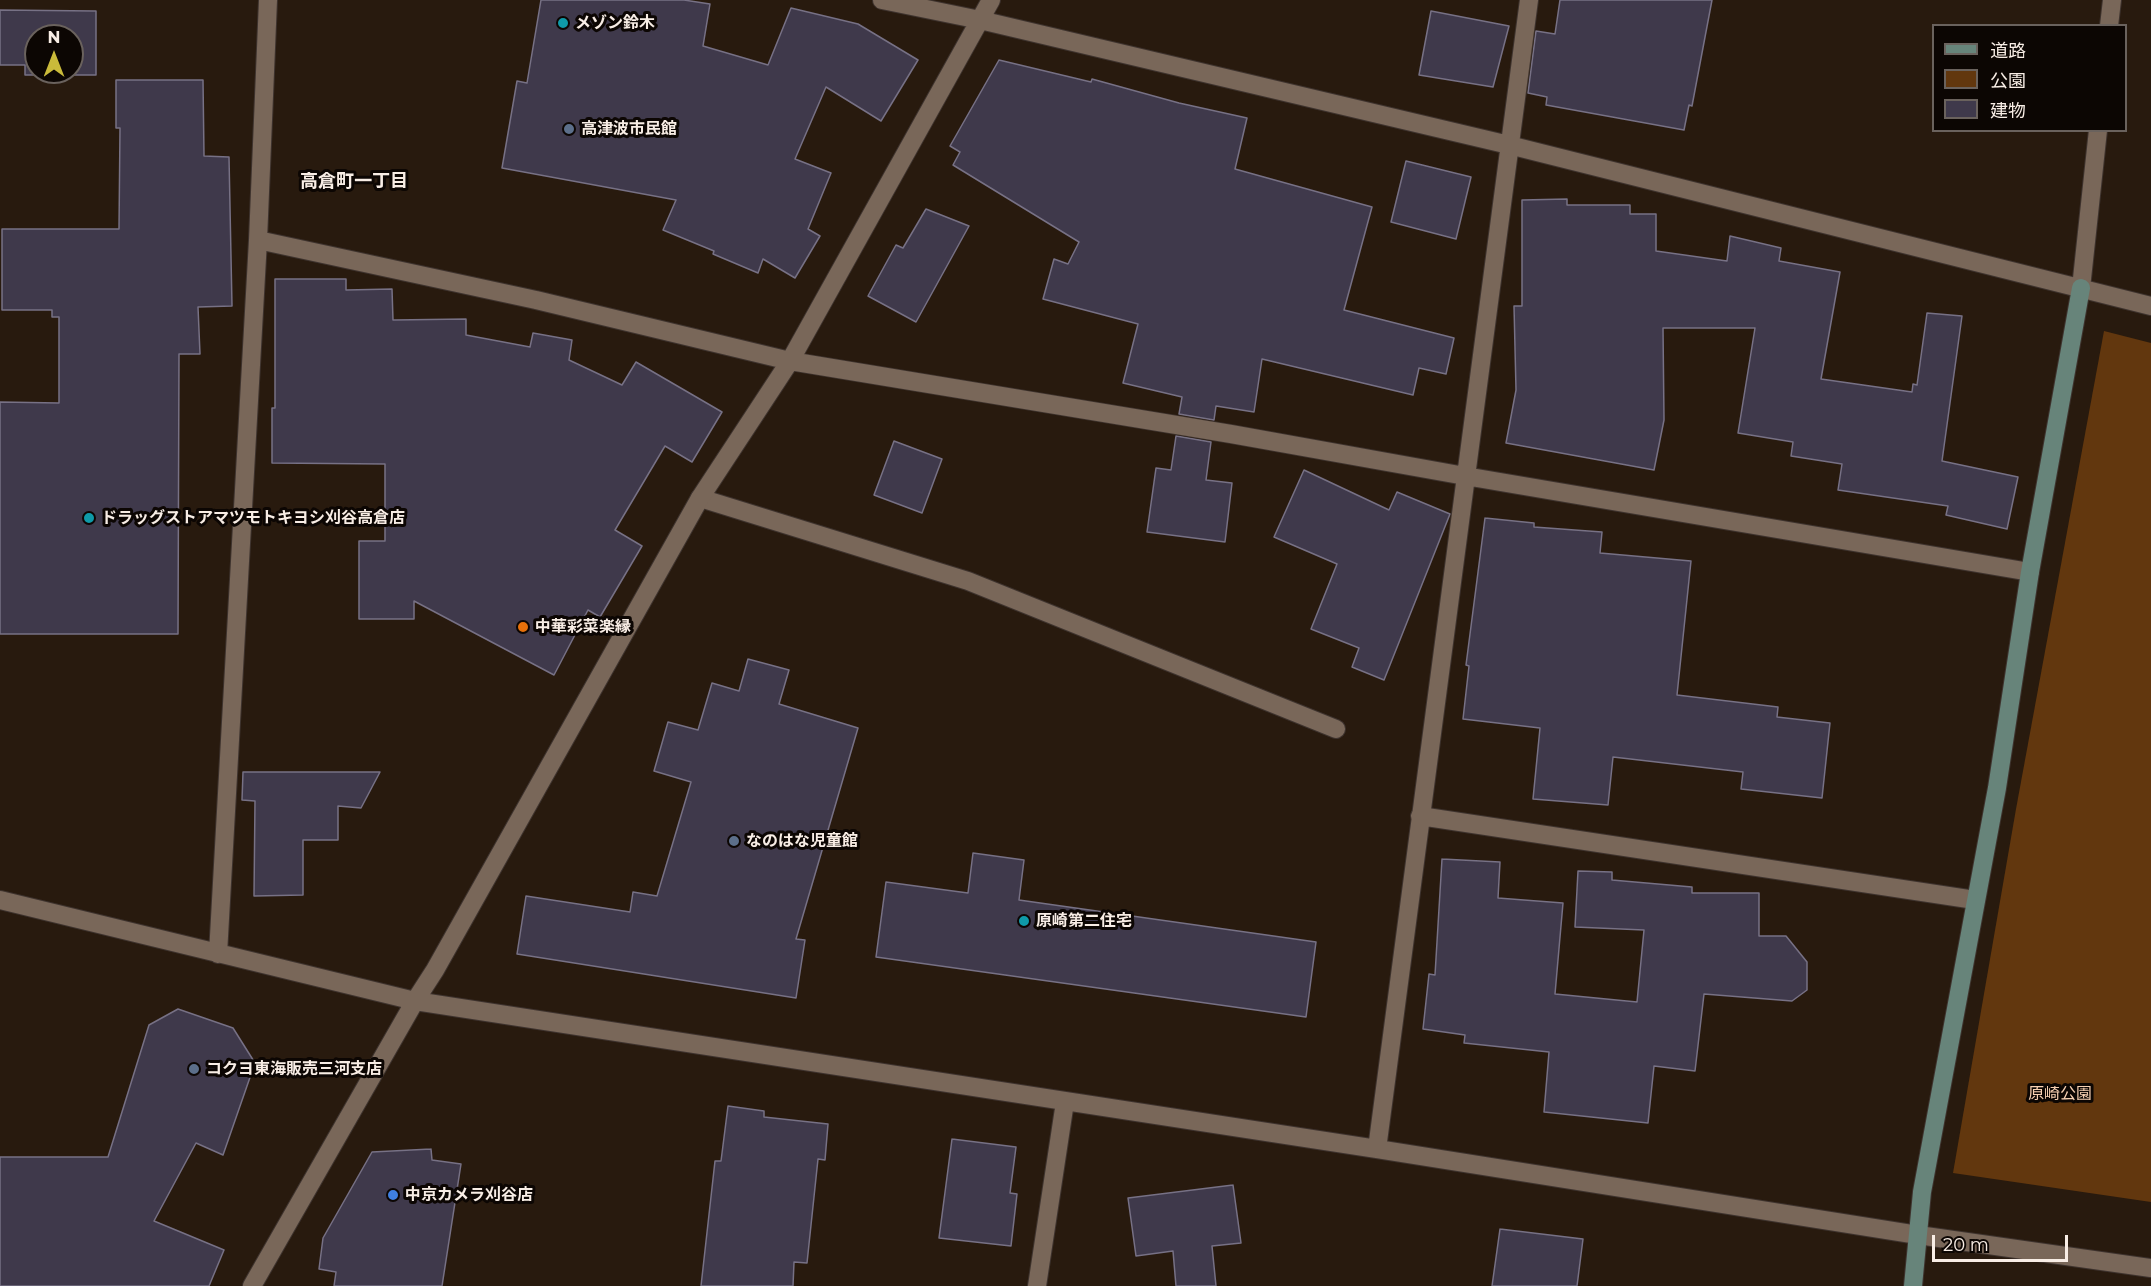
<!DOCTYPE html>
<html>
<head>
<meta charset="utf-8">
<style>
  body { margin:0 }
  #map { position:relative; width:2151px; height:1286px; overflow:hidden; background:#281a0e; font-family:Montserrat,"Noto Sans JP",sans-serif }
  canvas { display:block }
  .legend { position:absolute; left:1932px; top:24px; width:195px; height:108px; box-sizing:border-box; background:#0c0603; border:2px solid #6a625d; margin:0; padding:8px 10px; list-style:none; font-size:18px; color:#f8ede5 }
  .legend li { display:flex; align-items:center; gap:12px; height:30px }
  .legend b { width:30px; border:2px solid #6a625d }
  .north { position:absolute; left:24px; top:24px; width:60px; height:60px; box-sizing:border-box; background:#0c0603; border:2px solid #6a625d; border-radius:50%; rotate:0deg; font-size:16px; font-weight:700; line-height:24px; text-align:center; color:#f8ede5 }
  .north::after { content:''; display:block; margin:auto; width:21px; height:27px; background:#caba3a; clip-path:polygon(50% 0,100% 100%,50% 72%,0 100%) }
  .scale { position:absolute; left:1932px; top:1235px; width:136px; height:27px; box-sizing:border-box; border:3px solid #f8ede5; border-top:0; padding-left:8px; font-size:18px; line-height:21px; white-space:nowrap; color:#f8ede5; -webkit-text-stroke:4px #0c0603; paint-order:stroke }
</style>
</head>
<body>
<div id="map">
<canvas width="2151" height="1286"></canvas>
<ul class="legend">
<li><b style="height:8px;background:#67847a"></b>道路</li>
<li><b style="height:16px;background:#62370e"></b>公園</li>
<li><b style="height:16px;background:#3f394b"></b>建物</li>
</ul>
<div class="north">N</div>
<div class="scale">20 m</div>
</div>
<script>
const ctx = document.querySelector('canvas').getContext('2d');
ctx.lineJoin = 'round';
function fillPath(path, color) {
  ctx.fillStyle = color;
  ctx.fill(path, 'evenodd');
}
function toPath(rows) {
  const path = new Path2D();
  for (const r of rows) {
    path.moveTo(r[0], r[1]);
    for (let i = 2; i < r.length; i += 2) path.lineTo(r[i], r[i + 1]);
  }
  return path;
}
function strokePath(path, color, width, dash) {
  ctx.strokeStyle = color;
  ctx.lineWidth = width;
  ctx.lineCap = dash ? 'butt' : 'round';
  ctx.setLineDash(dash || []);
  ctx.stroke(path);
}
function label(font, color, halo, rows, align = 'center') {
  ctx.font = font + ' Montserrat,"Noto Sans JP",sans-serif';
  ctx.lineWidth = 6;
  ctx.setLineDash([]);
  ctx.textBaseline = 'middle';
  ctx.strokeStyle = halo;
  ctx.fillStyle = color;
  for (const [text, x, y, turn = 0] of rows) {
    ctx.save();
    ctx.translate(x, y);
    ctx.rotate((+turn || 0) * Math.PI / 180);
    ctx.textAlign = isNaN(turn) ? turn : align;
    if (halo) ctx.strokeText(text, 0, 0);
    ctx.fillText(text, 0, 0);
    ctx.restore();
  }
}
fillPath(toPath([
  [2104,331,2151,343,2151,1202,1953,1173,2016,809]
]), '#62370e');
const building = toPath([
  [541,0,684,0,710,4,703,46,768,65,791,8,858,24,918,60,881,121,826,87,795,159,831,173,808,229,820,236,795,278,763,259,758,273,713,254,714,251,663,230,676,200,502,168,517,81,527,83,541,0],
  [1560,0,1712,0,1692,106,1689,105,1684,130,1546,105,1547,97,1528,93,1536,31,1555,34,1560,0],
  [0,10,96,11,96,75,25,75,25,65,0,65,0,10],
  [36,36,72,36,72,72,36,72,36,36],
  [1431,11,1509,26,1493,87,1419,75,1431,11],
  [999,60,1091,82,1092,79,1179,103,1247,118,1235,169,1372,207,1344,310,1454,338,1446,374,1419,368,1413,395,1262,359,1254,412,1216,406,1214,420,1179,414,1182,397,1123,383,1138,324,1043,299,1054,259,1068,264,1079,242,953,165,960,152,950,146,999,60],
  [116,80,203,80,204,156,229,157,232,306,198,307,200,354,179,354,178,634,0,634,0,402,59,403,59,317,52,317,52,310,2,310,2,229,119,229,120,128,116,128,116,80],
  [1406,161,1471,177,1456,239,1391,222,1406,161],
  [1567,199,1567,205,1630,205,1630,214,1656,214,1656,251,1727,261,1730,236,1781,248,1779,261,1840,272,1821,379,1912,392,1913,384,1917,385,1927,313,1962,316,1942,461,2018,477,2007,529,1946,515,1948,506,1838,490,1842,464,1791,456,1793,442,1738,433,1755,328,1663,328,1664,420,1654,470,1506,443,1516,390,1514,306,1522,306,1522,200,1567,199],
  [926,209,969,226,916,322,868,296,896,245,903,248,926,209],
  [275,279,346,279,346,290,392,289,393,320,466,319,466,335,530,347,533,333,572,340,569,360,622,385,636,362,722,412,692,462,665,446,615,530,642,546,600,617,588,610,554,675,414,601,414,619,359,619,359,541,385,541,385,464,272,463,272,408,275,408,275,279],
  [1176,436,1211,442,1206,480,1232,483,1225,542,1147,532,1156,468,1171,470,1176,436],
  [894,441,942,459,922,513,874,495,894,441],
  [1304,470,1389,510,1397,492,1450,514,1384,680,1352,667,1359,648,1311,629,1337,564,1274,537,1304,470],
  [1485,518,1534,523,1534,527,1602,532,1600,553,1691,561,1677,695,1778,707,1777,717,1830,723,1822,798,1741,789,1743,772,1613,757,1608,805,1533,799,1540,728,1463,719,1469,666,1466,665,1485,518],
  [748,659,789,670,779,704,858,728,796,939,805,940,796,998,517,954,526,896,630,912,633,892,657,896,691,782,654,771,668,722,698,730,712,683,739,691,748,659],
  [243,772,380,772,361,808,338,806,338,840,303,840,303,895,254,896,255,801,242,800,243,772],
  [973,853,1024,860,1019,900,1316,942,1306,1017,876,957,886,882,968,893,973,853],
  [1442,859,1500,862,1498,898,1563,903,1555,994,1637,1002,1644,930,1575,927,1578,871,1612,872,1612,880,1692,887,1692,893,1759,893,1759,936,1786,936,1807,962,1807,990,1792,1001,1704,994,1695,1071,1654,1066,1648,1123,1544,1112,1549,1052,1464,1043,1465,1035,1423,1029,1429,974,1435,975,1442,859],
  [178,1009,233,1028,255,1063,223,1155,196,1143,154,1221,224,1250,209,1286,0,1286,0,1157,108,1157,149,1025,178,1009],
  [728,1106,764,1111,764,1117,828,1124,825,1160,818,1159,807,1263,794,1262,793,1286,701,1286,715,1161,721,1161,728,1106],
  [952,1139,1016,1147,1010,1193,1017,1194,1011,1246,939,1238,952,1139],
  [431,1149,432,1160,461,1164,442,1286,334,1286,336,1272,319,1269,323,1238,372,1152,431,1149],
  [1233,1185,1241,1243,1212,1246,1216,1286,1176,1286,1173,1251,1136,1256,1128,1198,1233,1185],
  [1500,1229,1583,1239,1577,1286,1492,1286,1500,1229]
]);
fillPath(building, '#3f394b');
strokePath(building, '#777185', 1.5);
const lane = toPath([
  [700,498,968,581,1336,729]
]);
const street = toPath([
  [882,0,980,20,1509,145,2151,306],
  [2109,26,2112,0],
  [258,240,536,300,790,361,1231,434,1465,476,2030,572],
  [2081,288,2098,130],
  [1420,816,1975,900],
  [0,900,415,1001,1377,1149,1918,1235,2151,1268],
  [218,954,258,240,268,0],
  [1377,1149,1529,0],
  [252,1286,415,1001,435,970,700,498,790,361,991,0],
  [1037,1286,1065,1102]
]);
const secondary = toPath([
  [1913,1286,1922,1192,1997,788,2030,572,2081,288]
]);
strokePath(lane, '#3e332e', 20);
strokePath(street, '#3e332e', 20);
strokePath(secondary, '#3e332e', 20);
strokePath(lane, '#796759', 18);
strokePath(street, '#796759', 18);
strokePath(secondary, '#67847a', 18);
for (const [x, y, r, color] of [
  [563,23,6,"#0f9aa8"],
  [569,129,6,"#5c6f8a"],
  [89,518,6,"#0f9aa8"],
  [523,627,6,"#e8710a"],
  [734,841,6,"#5c6f8a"],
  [1024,921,6,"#0f9aa8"],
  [194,1069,6,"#5c6f8a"],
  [393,1195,6,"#3f7fe0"]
]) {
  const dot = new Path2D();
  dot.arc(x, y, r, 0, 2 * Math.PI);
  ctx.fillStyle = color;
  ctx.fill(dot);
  strokePath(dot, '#0c0603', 2);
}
label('bold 16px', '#f8ede5', '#0c0603', [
  ["メゾン鈴木",575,23],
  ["高津波市民館",581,129],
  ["ドラッグストアマツモトキヨシ刈谷高倉店",101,518],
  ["中華彩菜楽縁",535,627],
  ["なのはな児童館",746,841],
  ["原崎第二住宅",1036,921],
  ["コクヨ東海販売三河支店",206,1069],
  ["中京カメラ刈谷店",405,1195]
], 'left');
label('16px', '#f7d0b2', '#0c0603', [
  ["原崎公園",2060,1094]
]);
label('bold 18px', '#f8ede5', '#0c0603', [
  ["高倉町一丁目",354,182]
]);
</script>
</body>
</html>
